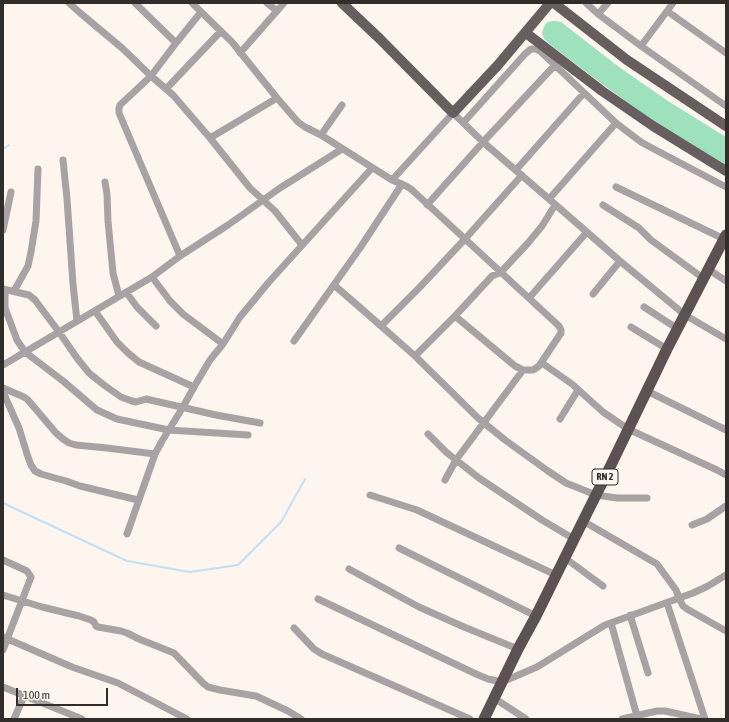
<!DOCTYPE html>
<html>
<head>
<meta charset="utf-8">
<style>
  body { margin:0 }
  #map { position:relative; width:729px; height:722px; overflow:hidden; background:#fef5ee; font-family:"Asap Condensed",sans-serif }
  canvas { display:block }
  .frame { position:absolute; inset:0; border:4px solid #312d2a; pointer-events:none }
  .scale { position:absolute; left:16px; top:688px; width:92px; height:18px; box-sizing:border-box; border:2px solid #312d2a; border-top:0; padding-left:5px; font-size:12px; line-height:14px; white-space:nowrap; color:#312d2a; -webkit-text-stroke:3px #fef5ee; paint-order:stroke }
</style>
</head>
<body>
<div id="map">
<canvas width="729" height="722"></canvas>
<div class="frame"></div>
<div class="scale">100 m</div>
</div>
<script>
const ctx = document.querySelector('canvas').getContext('2d');
ctx.lineJoin = 'round';
function fillPath(path, color) {
  ctx.fillStyle = color;
  ctx.fill(path, 'evenodd');
}
function toPath(rows) {
  const path = new Path2D();
  for (const r of rows) {
    path.moveTo(r[0], r[1]);
    for (let i = 2; i < r.length; i += 2) path.lineTo(r[i], r[i + 1]);
  }
  return path;
}
function strokePath(path, color, width, dash) {
  ctx.strokeStyle = color;
  ctx.lineWidth = width;
  ctx.lineCap = dash ? 'butt' : 'round';
  ctx.setLineDash(dash || []);
  ctx.stroke(path);
}
function label(font, color, halo, rows, align = 'center') {
  ctx.font = font + ' "Asap Condensed",sans-serif';
  ctx.lineWidth = 3;
  ctx.setLineDash([]);
  ctx.textBaseline = 'middle';
  ctx.strokeStyle = halo;
  ctx.fillStyle = color;
  for (const [text, x, y, turn = 0] of rows) {
    ctx.save();
    ctx.translate(x, y);
    ctx.rotate((+turn || 0) * Math.PI / 180);
    ctx.textAlign = isNaN(turn) ? turn : align;
    if (halo) ctx.strokeText(text, 0, 0);
    ctx.fillText(text, 0, 0);
    ctx.restore();
  }
}
fillPath(toPath([
  [551,21,556,21,561,22,619,67,668,101,726,137,726,166,658,124,629,104,553,47,544,39,542,33,543,29,546,23]
]), '#9ee2bd');
strokePath(toPath([
  [3,149,9,145],
  [3,503,127,561,190,572,238,565,281,522,305,479]
]), '#c2dff7', 2);
strokePath(toPath([
  [69,3,79,12,122,48,151,76,173,95,210,138,250,188,275,211,302,245],
  [135,3,176,43],
  [192,3,232,42,277,98,298,122,305,127,321,135,392,180,406,186,411,189,559,326,561,330,561,333,539,366,533,370,523,370,515,366,455,316],
  [267,3,277,11],
  [586,3,598,14,641,46,726,106],
  [667,11,726,53],
  [598,14,608,3],
  [641,46,673,3],
  [240,53,284,3],
  [166,89,221,31],
  [463,123,525,54,531,49,536,49,540,51,616,123,641,142,652,148,726,187],
  [321,135,342,105],
  [210,138,277,98],
  [63,160,67,199,73,284,77,321],
  [516,170,584,93],
  [392,180,453,113,483,142,549,199,620,261,685,315,726,339],
  [105,182,107,194,108,221,113,273,119,296],
  [616,187,724,239],
  [549,199,616,123],
  [427,205,483,142,555,65],
  [603,205,639,228,651,240,703,278],
  [3,230,11,192],
  [180,256,119,113,119,108,120,105,151,76,176,43,201,12],
  [708,269,726,281],
  [152,277,170,301,183,314,223,344],
  [334,285,364,311,415,356,478,418,505,440,548,471,566,483,596,495,617,498,647,498],
  [3,289,29,295,35,300,59,332,77,358,89,373,104,385,121,397,132,401,136,402,146,399,216,415,260,423],
  [5,290,5,308,17,340,25,352,63,381,97,410,117,419,169,430,248,435],
  [14,291,28,266,31,252,36,221,38,169],
  [126,292,137,307,156,326],
  [593,294,620,261],
  [529,298,587,232],
  [644,307,678,329],
  [95,311,117,342,128,353,139,362,194,387],
  [381,326,419,288,465,239,522,175],
  [631,327,667,349],
  [294,341,360,248,402,184],
  [415,356,455,316,492,276,501,272,528,243,542,226,555,205],
  [542,363,572,384,603,412,628,429,717,470,726,475],
  [3,365,152,277,180,256,228,225,280,188,342,149],
  [3,388,24,397,28,400,56,433,63,439,69,443,76,445,107,448,155,454],
  [647,391,726,430],
  [3,392,19,428,28,457,31,465,35,471,41,474,66,481,80,486,138,500],
  [560,419,578,390],
  [428,434,446,452,479,478,542,520,574,539],
  [445,480,456,460,523,370],
  [370,495,417,510,556,575],
  [583,521,657,564,676,590,679,598,683,606,687,609,726,631],
  [692,525,707,519,726,506],
  [127,534,155,454,162,441,183,407,194,387,210,360,223,344,240,317,268,283,372,168],
  [399,548,536,616],
  [565,558,603,586],
  [3,560,27,571,31,577,3,650],
  [349,569,419,607,464,627,518,649],
  [3,595,42,607,79,616,91,620,94,622,96,626,98,627,121,631,127,633,139,639,174,653,203,683,208,687,220,690,256,696,288,711,301,719],
  [318,599,476,674,488,679,502,682,537,667,605,625,693,593,708,586,726,575],
  [667,603,705,719],
  [630,615,648,673],
  [611,623,637,716],
  [294,628,314,649,322,654,470,719],
  [3,637,72,667,118,683,187,719],
  [3,687,82,719],
  [494,698,526,719],
  [14,719,24,696],
  [622,719,657,711,665,711,701,719]
]), '#a9a2a4', 7);
strokePath(toPath([
  [342,3,380,39,453,113,498,65,550,3],
  [554,3,627,60,726,126],
  [526,33,602,91,653,126,726,171]
]), '#685e60', 10);
strokePath(toPath([
  [484,719,518,649,536,616,583,521,611,465,667,349,726,235]
]), '#5c5254', 11);
for (const [x, y, w] of [
  [605,477,26]
]) {
  const box = new Path2D();
  box.roundRect(x - w / 2, y - 8, w, 16, 3);
  ctx.fillStyle = '#fef5ee';
  ctx.fill(box);
  strokePath(box, '#312d2a', 1);
}
label('bold 10px', '#312d2a', null, [
  ["RN 2",605,477]
]);
</script>
</body>
</html>
